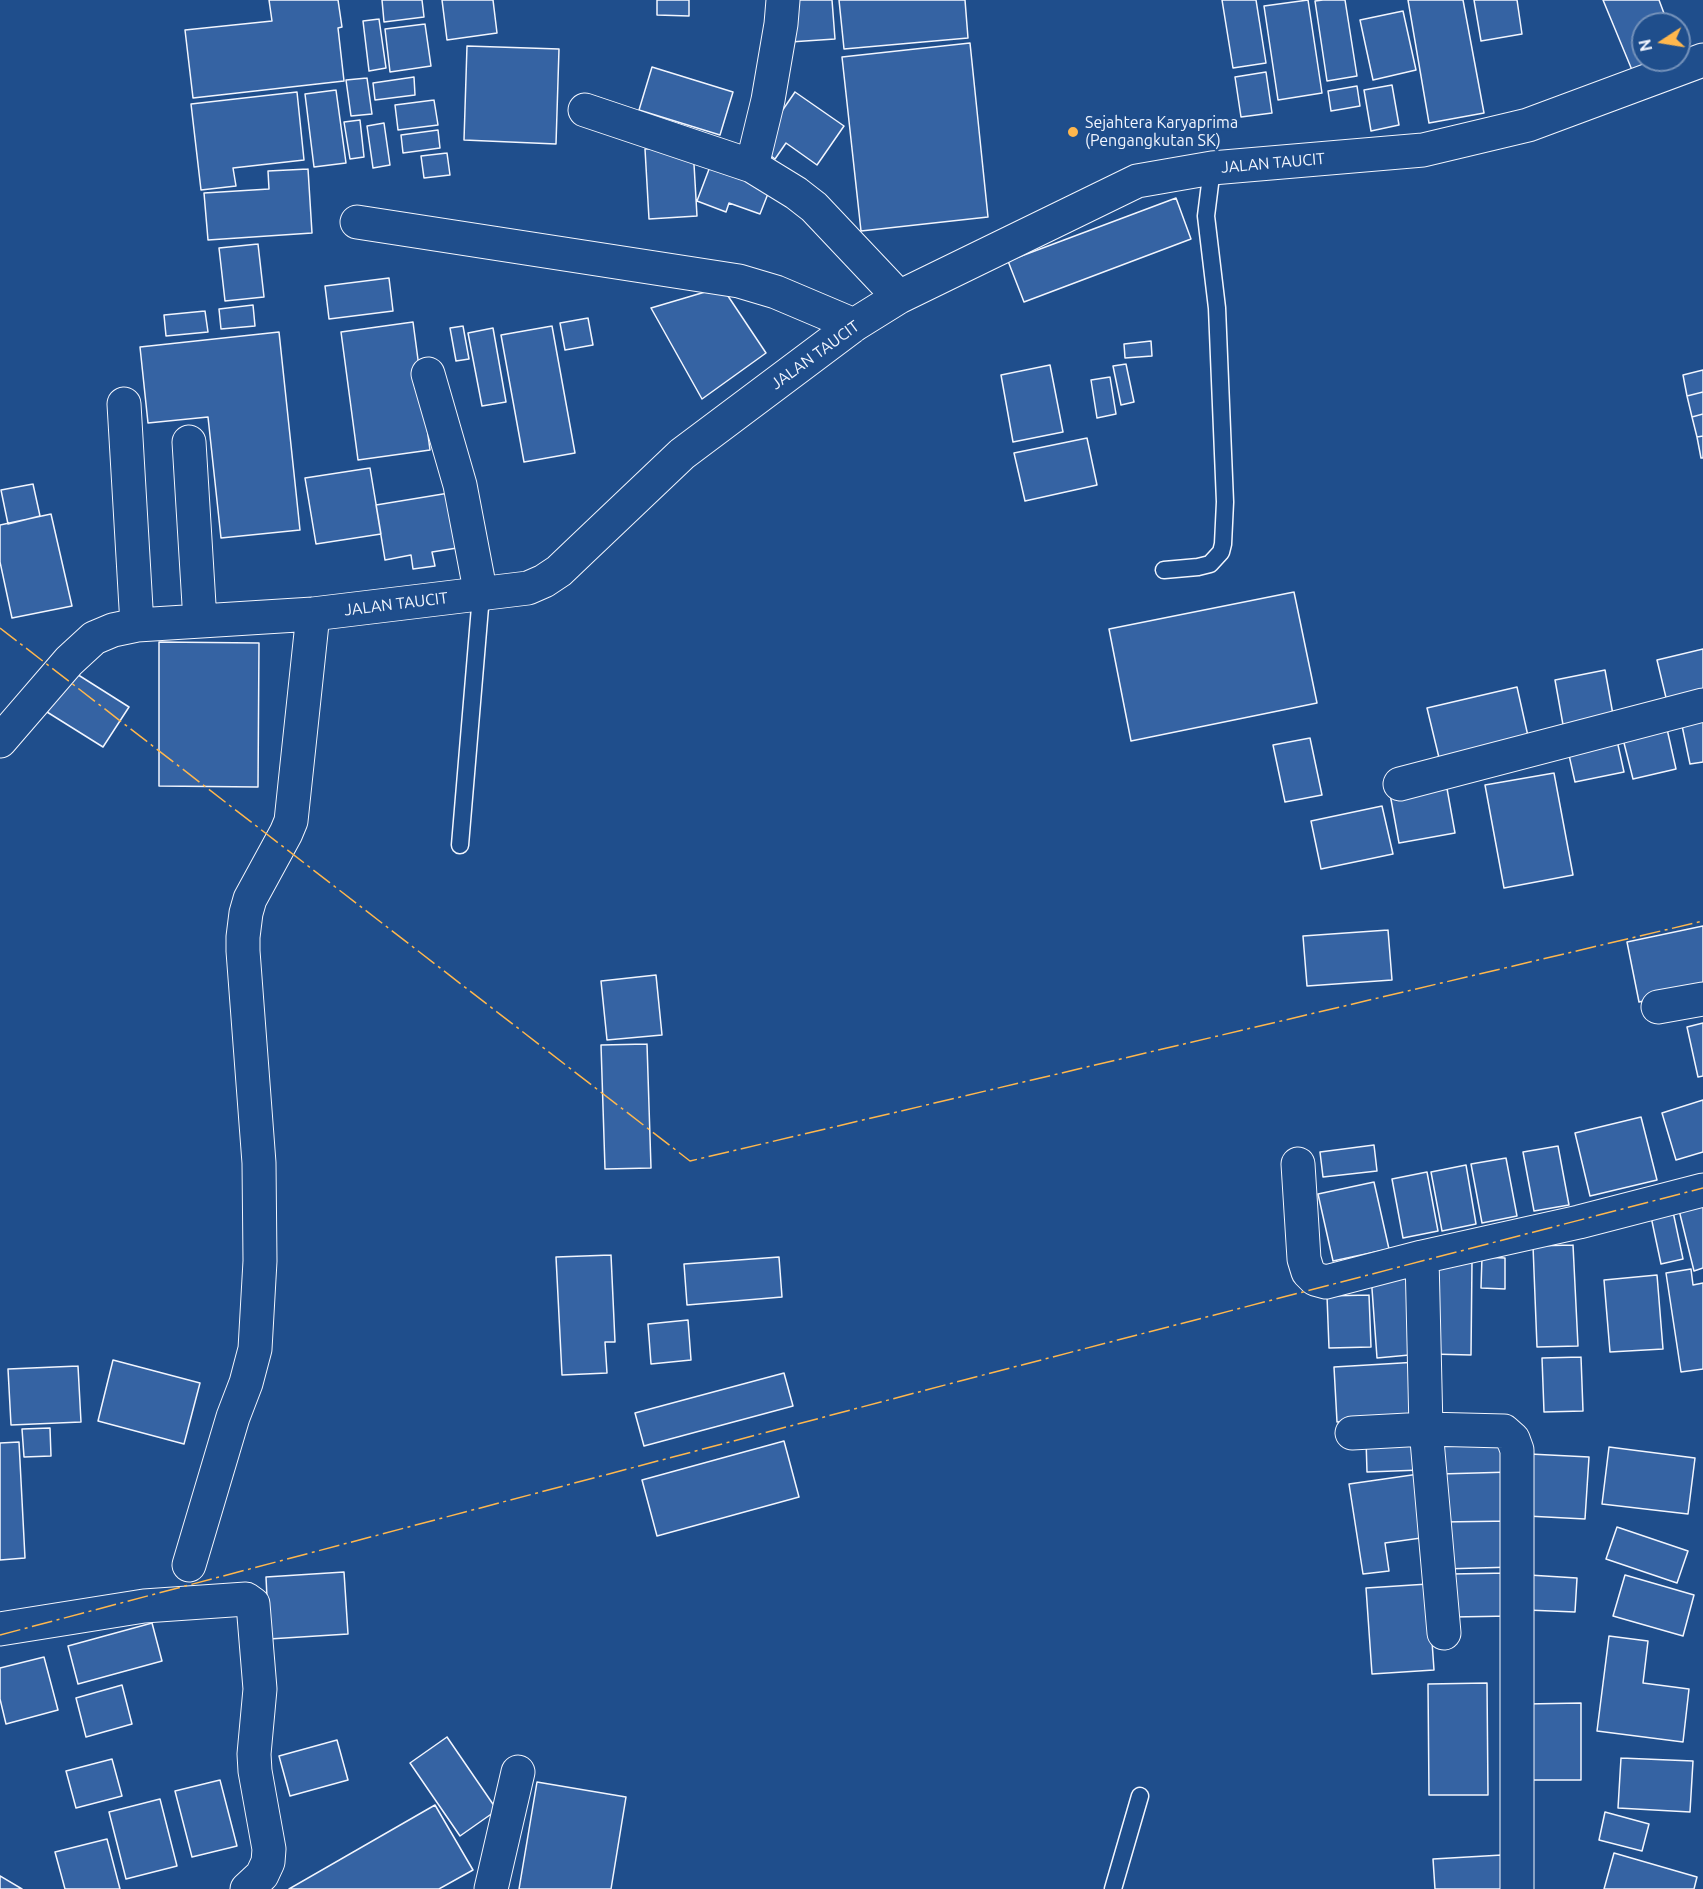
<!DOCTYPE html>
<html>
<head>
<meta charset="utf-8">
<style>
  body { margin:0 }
  #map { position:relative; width:1703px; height:1889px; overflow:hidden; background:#1f4e8c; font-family:Ubuntu,sans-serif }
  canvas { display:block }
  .north { position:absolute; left:1631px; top:12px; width:60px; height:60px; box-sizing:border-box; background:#1f4e8c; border:2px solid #7391ba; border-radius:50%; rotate:258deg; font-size:16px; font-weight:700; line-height:24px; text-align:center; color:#f2f6ff }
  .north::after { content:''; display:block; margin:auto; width:21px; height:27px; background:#ffb74d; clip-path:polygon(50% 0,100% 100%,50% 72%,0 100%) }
</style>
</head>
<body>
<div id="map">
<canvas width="1703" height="1889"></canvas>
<div class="north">N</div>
</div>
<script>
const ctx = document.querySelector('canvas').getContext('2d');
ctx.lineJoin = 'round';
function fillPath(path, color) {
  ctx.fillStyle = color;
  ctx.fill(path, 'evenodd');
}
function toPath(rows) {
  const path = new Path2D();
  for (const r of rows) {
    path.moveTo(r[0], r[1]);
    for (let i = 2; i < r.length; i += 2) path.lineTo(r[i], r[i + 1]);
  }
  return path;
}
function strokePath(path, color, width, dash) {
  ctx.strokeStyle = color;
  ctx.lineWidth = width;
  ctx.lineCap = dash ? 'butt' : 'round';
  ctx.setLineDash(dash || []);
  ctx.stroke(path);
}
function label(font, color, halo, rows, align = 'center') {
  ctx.font = font + ' Ubuntu,sans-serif';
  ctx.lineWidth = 4.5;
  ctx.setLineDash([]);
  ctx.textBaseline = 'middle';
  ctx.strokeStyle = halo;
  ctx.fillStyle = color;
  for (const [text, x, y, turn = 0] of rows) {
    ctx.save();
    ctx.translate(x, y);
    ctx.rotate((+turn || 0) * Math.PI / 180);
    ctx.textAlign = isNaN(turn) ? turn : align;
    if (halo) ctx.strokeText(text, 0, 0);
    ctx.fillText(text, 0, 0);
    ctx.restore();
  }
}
const building = toPath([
  [269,0,338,0,342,27,338,28,344,81,193,98,185,30,272,21,269,0],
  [382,0,422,0,424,17,384,22,382,0],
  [442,0,493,0,497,33,447,40,442,0],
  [657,0,689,0,689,16,657,15,657,0],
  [788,0,832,0,835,39,790,42,788,0],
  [839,0,965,0,968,38,844,49,839,0],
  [1222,0,1256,0,1266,63,1233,68,1222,0],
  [1308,0,1322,93,1278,100,1264,6,1308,0],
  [1323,0,1345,0,1357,76,1327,81,1315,1,1323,0],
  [1408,0,1463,0,1484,113,1429,123,1408,0],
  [1474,0,1517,0,1522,34,1481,41,1474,0],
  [1603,0,1659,0,1668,24,1643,24,1643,60,1657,60,1632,70,1603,0],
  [1403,11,1416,70,1373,80,1360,20,1403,11],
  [379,19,386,68,369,71,363,21,379,19],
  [425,24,431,66,390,72,385,29,425,24],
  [970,43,988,217,861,231,842,57,970,43],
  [467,46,559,49,556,144,464,140,467,46],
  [652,67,733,92,720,135,639,110,652,67],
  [1266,72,1272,113,1241,117,1235,77,1266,72],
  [414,77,415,95,375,100,373,83,414,77],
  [367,78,372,114,351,116,346,80,367,78],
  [1392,85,1399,125,1371,131,1364,90,1392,85],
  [1357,86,1360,106,1331,111,1328,91,1357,86],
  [336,90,346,163,314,167,305,94,336,90],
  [297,92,304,160,233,168,236,186,201,190,191,104,297,92],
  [795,92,844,126,817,165,786,143,775,159,758,146,795,92],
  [434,100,438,125,398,130,395,105,434,100],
  [360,120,364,157,350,159,344,122,360,120],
  [384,123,390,165,373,168,367,126,384,123],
  [438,130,440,148,403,153,401,135,438,130],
  [693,147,697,216,649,219,645,149,693,147],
  [447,153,450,175,424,178,421,156,447,153],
  [711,164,771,186,760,214,729,203,726,212,697,201,711,164],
  [308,169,312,233,208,240,204,193,269,189,268,171,308,169],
  [1176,198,1191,239,1024,302,1008,261,1176,198],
  [258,244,264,297,225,301,219,248,258,244],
  [389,278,393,311,329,319,325,286,389,278],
  [722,287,766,353,702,399,651,308,722,287],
  [253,305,255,326,221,329,219,309,253,305],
  [205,311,208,332,166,336,164,315,205,311],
  [588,318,593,345,565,350,560,323,588,318],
  [413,322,430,450,358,460,341,332,413,322],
  [463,326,469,359,456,361,450,328,463,326],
  [552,326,575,453,524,462,501,335,552,326],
  [493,328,506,402,482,406,468,333,493,328],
  [279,332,300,530,221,538,208,417,148,423,140,347,279,332],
  [1151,341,1152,356,1125,358,1124,344,1151,341],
  [1126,364,1134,402,1121,405,1113,366,1126,364],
  [1050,365,1063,432,1013,442,1001,375,1050,365],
  [1703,370,1703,392,1687,396,1683,375,1703,370],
  [1110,377,1116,414,1097,418,1091,380,1110,377],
  [1703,392,1703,414,1692,417,1687,396,1703,392],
  [1703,414,1703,436,1697,437,1692,417,1703,414],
  [1703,436,1703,458,1701,458,1697,437,1703,436],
  [1087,438,1097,485,1025,501,1014,453,1087,438],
  [370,468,381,534,316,544,305,478,370,468],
  [33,484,40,516,8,524,1,490,33,484],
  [449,493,457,548,432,552,435,566,413,569,411,555,385,560,376,505,449,493],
  [51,514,72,606,12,618,0,562,0,525,51,514],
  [1294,592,1317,703,1131,741,1109,629,1294,592],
  [159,642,259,643,258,787,159,786,159,642],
  [1703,649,1703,698,1668,706,1657,660,1703,649],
  [1605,670,1615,726,1565,736,1555,680,1605,670],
  [72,671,129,707,103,747,47,712,72,671],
  [1517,687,1530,745,1441,766,1427,708,1517,687],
  [1703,711,1703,762,1690,764,1680,716,1703,711],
  [1665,720,1676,769,1633,779,1621,731,1665,720],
  [1616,736,1624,772,1575,782,1567,746,1616,736],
  [1310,738,1322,795,1285,802,1273,745,1310,738],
  [1554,773,1573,875,1504,888,1485,785,1554,773],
  [1446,783,1455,833,1399,843,1390,794,1446,783],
  [1382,806,1393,854,1321,869,1311,821,1382,806],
  [1703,926,1703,989,1639,1002,1627,942,1703,926],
  [1388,930,1392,980,1307,986,1303,936,1388,930],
  [656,975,662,1035,607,1040,601,981,656,975],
  [1703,1023,1703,1076,1698,1077,1687,1027,1703,1023],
  [647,1044,651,1168,605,1169,601,1045,647,1044],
  [1703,1100,1703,1152,1676,1160,1662,1113,1703,1100],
  [1641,1117,1657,1180,1590,1196,1575,1133,1641,1117],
  [1374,1145,1377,1171,1323,1177,1320,1152,1374,1145],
  [1558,1146,1569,1205,1534,1211,1523,1152,1558,1146],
  [1506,1158,1517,1216,1482,1223,1471,1164,1506,1158],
  [1466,1165,1476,1224,1442,1231,1431,1172,1466,1165],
  [1427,1172,1438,1231,1403,1238,1392,1179,1427,1172],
  [1374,1182,1389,1249,1333,1261,1318,1194,1374,1182],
  [1703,1195,1703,1268,1694,1271,1677,1202,1703,1195],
  [1672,1207,1683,1259,1661,1264,1650,1212,1672,1207],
  [1573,1245,1578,1346,1537,1347,1533,1246,1573,1245],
  [611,1255,615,1342,605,1342,607,1373,562,1375,556,1257,611,1255],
  [779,1257,782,1297,687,1305,684,1264,779,1257],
  [1482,1257,1505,1258,1505,1289,1481,1288,1482,1257],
  [1433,1260,1472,1261,1471,1355,1431,1354,1433,1260],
  [1691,1269,1693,1285,1703,1283,1703,1369,1681,1372,1666,1273,1691,1269],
  [1414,1272,1420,1354,1377,1358,1371,1275,1414,1272],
  [1657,1275,1663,1349,1610,1352,1604,1280,1657,1275],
  [1369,1295,1371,1347,1329,1348,1327,1296,1369,1295],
  [688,1320,691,1360,651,1364,648,1324,688,1320],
  [1581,1357,1583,1411,1544,1412,1542,1358,1581,1357],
  [113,1360,200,1383,184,1444,98,1421,113,1360],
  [1418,1362,1421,1417,1337,1422,1334,1367,1418,1362],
  [78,1366,81,1422,11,1425,8,1369,78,1366],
  [784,1373,793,1406,644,1446,635,1413,784,1373],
  [50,1428,51,1456,24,1457,22,1429,50,1428],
  [1419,1437,1421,1470,1367,1472,1366,1439,1419,1437],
  [1509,1437,1511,1472,1440,1474,1440,1439,1509,1437],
  [784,1441,799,1497,657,1536,642,1480,784,1441],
  [19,1442,25,1558,0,1560,0,1443,19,1442],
  [1609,1447,1695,1458,1688,1514,1602,1504,1609,1447],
  [1530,1454,1589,1457,1585,1519,1527,1516,1530,1454],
  [1511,1472,1511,1521,1442,1522,1440,1474,1511,1472],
  [1419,1474,1428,1537,1385,1543,1389,1571,1363,1574,1349,1484,1419,1474],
  [1511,1521,1513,1567,1443,1569,1442,1522,1511,1521],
  [1617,1527,1688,1551,1677,1583,1606,1559,1617,1527],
  [344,1572,348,1634,269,1639,266,1577,344,1572],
  [1509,1573,1511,1616,1453,1617,1451,1574,1509,1573],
  [1529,1575,1577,1578,1575,1612,1527,1610,1529,1575],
  [1625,1575,1694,1595,1683,1636,1613,1616,1625,1575],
  [1428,1584,1434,1670,1372,1674,1366,1588,1428,1584],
  [152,1623,162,1661,78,1684,68,1646,152,1623],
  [1609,1636,1648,1641,1643,1683,1689,1689,1683,1742,1597,1731,1609,1636],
  [44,1657,58,1710,6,1724,0,1699,0,1668,44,1657],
  [1487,1683,1488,1795,1429,1795,1428,1684,1487,1683],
  [122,1685,132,1724,86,1737,76,1698,122,1685],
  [1581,1703,1581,1780,1527,1780,1526,1704,1581,1703],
  [447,1737,497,1810,460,1836,410,1763,447,1737],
  [337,1740,348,1780,290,1796,279,1756,337,1740],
  [1621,1758,1693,1761,1690,1812,1618,1808,1621,1758],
  [112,1759,122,1796,76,1808,66,1771,112,1759],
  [220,1780,237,1846,192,1857,175,1791,220,1780],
  [537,1782,626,1797,611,1889,519,1889,537,1782],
  [160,1799,177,1866,126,1879,109,1812,160,1799],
  [435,1805,473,1870,439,1889,289,1889,435,1805],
  [1605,1812,1649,1824,1642,1851,1599,1840,1605,1812],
  [107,1839,120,1889,65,1889,55,1852,107,1839],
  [1614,1853,1697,1877,1694,1889,1604,1889,1614,1853],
  [1502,1855,1504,1889,1435,1889,1433,1859,1502,1855],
  [0,1876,22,1889,0,1889,0,1876]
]);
fillPath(building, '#3563a3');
strokePath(building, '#f2f6ff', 1.5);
const service = toPath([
  [1164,570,1198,567,1210,564,1221,552,1223,544,1225,502,1217,308,1206,216,1212,168],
  [460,845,481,595],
  [1113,1889,1140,1796]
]);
const minor = toPath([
  [585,110,752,166,796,193,814,207,899,297],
  [752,166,768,100,781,24,783,0],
  [357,222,739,281,776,292,854,325],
  [428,374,460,485,481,595],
  [124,404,137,625],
  [189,442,200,621],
  [0,741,69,661,94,638,113,630,137,625,313,614,528,588,544,581,559,571,581,550,682,454,854,325,899,297,1137,181,1212,168,1423,150,1528,125,1703,60],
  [1400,784,1703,705],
  [1658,1007,1703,999],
  [1298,1164,1304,1259,1308,1272,1315,1279,1326,1282,1422,1257],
  [1352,1433,1426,1429,1444,1633],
  [189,1565,233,1417,246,1383,255,1349,260,1261,259,1163,243,951,243,937,246,913,250,899,286,833,291,821,313,614],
  [0,1629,144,1606,246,1599,253,1604,260,1689,254,1754,255,1771,269,1849,268,1862,262,1875,247,1889],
  [491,1889,518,1772],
  [1517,1889,1517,1450,1513,1439,1504,1431,1426,1429,1422,1257,1579,1222,1703,1190]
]);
strokePath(service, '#f2f6ff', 19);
strokePath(minor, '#f2f6ff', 35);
strokePath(service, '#1f4e8c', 16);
strokePath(minor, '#1f4e8c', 33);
strokePath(toPath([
  [0,628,690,1161,1703,921],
  [0,1635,964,1380,1703,1188]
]), '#ffb74d', 1.5, [21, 4.5, 3, 4.5]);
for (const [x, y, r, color] of [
  [1073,132,6,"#ffb74d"]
]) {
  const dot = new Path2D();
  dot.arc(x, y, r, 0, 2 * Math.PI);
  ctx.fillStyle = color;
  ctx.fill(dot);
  strokePath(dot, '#1f4e8c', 2);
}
label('16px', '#f2f6ff', '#1f4e8c', [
  ["Sejahtera Karyaprima",1085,123],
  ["(Pengangkutan SK)",1085,141]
], 'left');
label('16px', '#f2f6ff', '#1f4e8c', [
  ["JALAN TAUCIT",1273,163,-5],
  ["JALAN TAUCIT",815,355,-36],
  ["JALAN TAUCIT",396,604,-7]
]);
</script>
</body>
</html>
